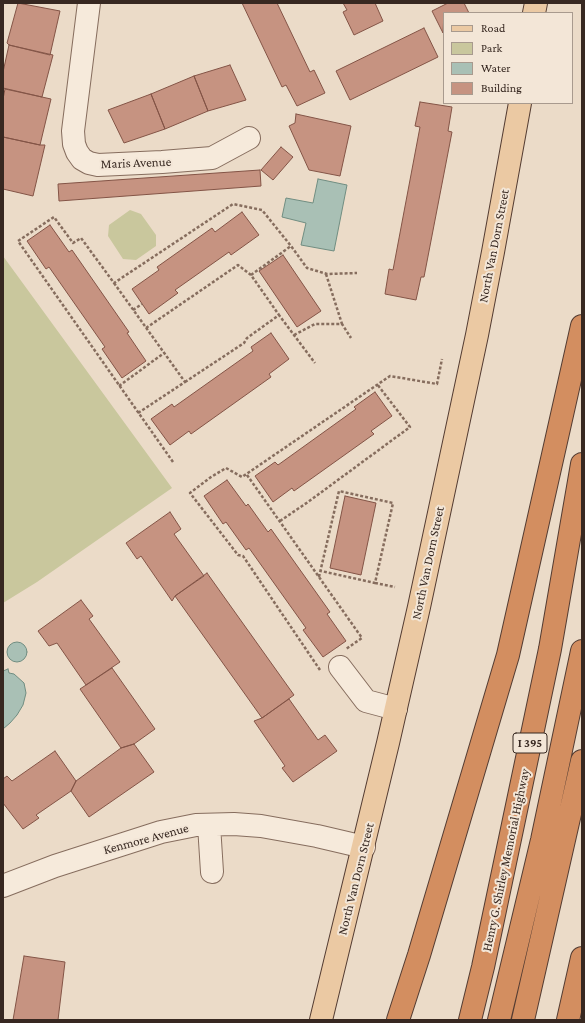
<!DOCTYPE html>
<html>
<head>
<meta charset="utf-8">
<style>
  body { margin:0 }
  #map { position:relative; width:585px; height:1023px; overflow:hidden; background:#ebdbc8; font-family:"Crimson Pro",serif }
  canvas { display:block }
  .frame { position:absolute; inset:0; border:4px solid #372821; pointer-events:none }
  .legend { position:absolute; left:443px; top:12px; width:130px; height:92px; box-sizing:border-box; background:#f3e6d7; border:1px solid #a89a8e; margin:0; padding:5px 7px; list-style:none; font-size:12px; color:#372821 }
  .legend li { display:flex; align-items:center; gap:8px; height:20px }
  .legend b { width:20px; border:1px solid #a89a8e }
</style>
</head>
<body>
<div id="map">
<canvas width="585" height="1023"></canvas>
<div class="frame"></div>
<ul class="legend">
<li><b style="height:5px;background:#ebc9a3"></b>Road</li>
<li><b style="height:11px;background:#c9c79d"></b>Park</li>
<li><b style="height:11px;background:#a9c0b5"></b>Water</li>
<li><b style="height:11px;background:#c69381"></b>Building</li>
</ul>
</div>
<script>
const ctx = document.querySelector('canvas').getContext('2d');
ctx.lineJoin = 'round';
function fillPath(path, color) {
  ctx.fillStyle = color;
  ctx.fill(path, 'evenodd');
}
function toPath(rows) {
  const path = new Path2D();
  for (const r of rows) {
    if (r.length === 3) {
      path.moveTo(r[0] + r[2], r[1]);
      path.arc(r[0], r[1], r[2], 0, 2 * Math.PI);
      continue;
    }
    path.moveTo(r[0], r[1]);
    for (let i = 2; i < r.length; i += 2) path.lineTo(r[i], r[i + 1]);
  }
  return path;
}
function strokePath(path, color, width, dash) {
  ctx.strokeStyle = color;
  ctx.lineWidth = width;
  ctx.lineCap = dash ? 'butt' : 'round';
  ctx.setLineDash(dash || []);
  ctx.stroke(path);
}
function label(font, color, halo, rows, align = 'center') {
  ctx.font = font + ' "Crimson Pro",serif';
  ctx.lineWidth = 4;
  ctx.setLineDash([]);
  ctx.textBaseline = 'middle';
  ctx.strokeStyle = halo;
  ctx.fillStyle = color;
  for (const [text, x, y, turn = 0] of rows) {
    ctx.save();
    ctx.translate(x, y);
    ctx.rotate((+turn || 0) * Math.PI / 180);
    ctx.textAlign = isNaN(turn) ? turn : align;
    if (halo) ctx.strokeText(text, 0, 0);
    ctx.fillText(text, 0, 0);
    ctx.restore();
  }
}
fillPath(toPath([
  [130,210,141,214,156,235,156,246,136,260,123,259,108,236,109,225],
  [3,256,172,488,37,582,3,603]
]), '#c9c79d');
const water = toPath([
  [318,179,347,185,334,251,301,245,306,223,282,217,286,198,313,203,318,179],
  [17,652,10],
  [8,669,9,673,14,674,24,683,26,693,23,705,17,715,10,723,3,729,3,671,8,669]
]);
fillPath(water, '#a9c0b5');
strokePath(water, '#708d81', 1);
const building = toPath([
  [18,3,60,11,50,55,9,45,7,43,18,3],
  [242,3,277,3,310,72,314,70,325,93,297,106,286,85,282,87,242,3],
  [343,3,375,3,383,21,354,35,343,12,347,10,343,3],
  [448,3,464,3,469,13,444,13,443,33,432,11,448,3],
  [424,28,438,57,350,100,336,71,424,28],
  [9,45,53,55,42,97,3,88,3,72,9,45],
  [230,65,246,100,208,111,194,76,230,65],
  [194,76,208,111,165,129,151,94,194,76],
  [5,89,51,99,40,145,3,137,3,99,5,89],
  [151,94,165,129,124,143,108,110,151,94],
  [420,102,452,107,448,131,452,132,424,277,421,277,416,300,385,294,389,269,393,270,420,127,415,126,420,102],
  [296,114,351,126,340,176,309,170,289,126,295,123,296,114],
  [3,137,40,145,45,145,33,196,3,189,3,137],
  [281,147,293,157,273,180,261,170,281,147],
  [260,170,261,186,59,201,58,184,260,170],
  [242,212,259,235,231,255,229,252,175,290,178,293,149,314,132,289,159,270,157,267,212,228,215,232,242,212],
  [50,225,69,252,72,250,129,332,127,333,146,361,122,378,102,349,105,347,49,267,46,269,27,241,50,225],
  [283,255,321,311,297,327,259,271,283,255],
  [271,333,289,359,269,374,271,377,191,434,189,431,170,445,151,419,172,404,174,407,253,351,251,347,271,333],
  [375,392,392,416,371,431,374,434,294,491,292,488,273,502,255,476,275,462,278,465,356,409,354,407,375,392],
  [227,480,246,506,248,504,268,532,271,529,330,612,327,614,346,641,323,657,303,630,306,628,249,548,246,550,226,522,223,524,204,496,227,480],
  [345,496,376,503,361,575,330,568,345,496],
  [170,512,181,529,174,534,204,576,175,596,172,601,141,556,137,559,126,543,170,512],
  [207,573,294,695,262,718,175,596,207,573],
  [81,600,93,616,89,619,120,662,86,685,57,643,49,646,38,631,81,600],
  [112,668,155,729,134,744,121,748,80,689,112,668],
  [289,699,318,740,325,735,337,751,293,782,282,768,285,766,254,721,262,718,289,699],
  [134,744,154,772,89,817,71,791,76,781,121,748,134,744],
  [55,751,76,781,71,791,36,815,39,818,23,829,3,803,3,779,7,776,12,781,55,751],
  [24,956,65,962,58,1020,13,1020,24,956]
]);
fillPath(building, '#c69381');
strokePath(building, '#835446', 1);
const minor = toPath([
  [89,3,73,131,74,144,77,152,82,159,89,163,98,165,162,162,212,158,249,138],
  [340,667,366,701,396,709],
  [209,825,212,872],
  [3,886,55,866,161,832,196,825,234,824,261,826,317,836,364,847]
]);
const major = toPath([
  [534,13,536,3],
  [321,1020,388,743,419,607,477,335,493,252,520,103]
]);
const highway = toPath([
  [398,1020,419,955,508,655,582,326],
  [470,1020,483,967,550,649,582,464],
  [499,1020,542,840,582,651],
  [523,1020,582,761],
  [568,1020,582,958]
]);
strokePath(minor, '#866d5e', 24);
strokePath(major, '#543c32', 24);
strokePath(highway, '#543c32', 24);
strokePath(toPath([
  [326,274,342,324],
  [251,275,291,246],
  [114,283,185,382,138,413],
  [133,310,142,304],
  [146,328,238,265,251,275,279,315],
  [294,335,315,324,342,324,351,338],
  [185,382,244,343,247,338,279,315,315,363],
  [119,386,164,353],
  [173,462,18,241,54,217,73,243,81,238,114,283,233,204,262,210,291,246,307,268,327,274,357,273],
  [247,475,362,638,346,649],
  [280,521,308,502,410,427,377,384],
  [319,577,339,491,393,503,375,583,321,571],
  [375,583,395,587],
  [320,670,243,556,238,555,190,493,211,477,226,468,242,477,390,376,437,384,442,359]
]), '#866d5e', 2.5, [3, 2]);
strokePath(minor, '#f6eadb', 22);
strokePath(major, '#ebc9a3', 22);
strokePath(highway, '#d38e60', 22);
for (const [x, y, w] of [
  [530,743,34]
]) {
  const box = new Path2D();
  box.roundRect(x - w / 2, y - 10, w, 20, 3);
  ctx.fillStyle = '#f3e6d7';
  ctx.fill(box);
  strokePath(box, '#372821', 1);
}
label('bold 12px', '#372821', null, [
  ["I 395",530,743]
]);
label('13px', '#372821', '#f3e6d7', [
  ["Maris Avenue",136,163,-2],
  ["North Van Dorn Street",494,246,-79],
  ["North Van Dorn Street",428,563,-78],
  ["Kenmore Avenue",146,839,-15],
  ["Henry G. Shirley Memorial Highway",506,860,-78],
  ["North Van Dorn Street",356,879,-76]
]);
</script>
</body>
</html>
